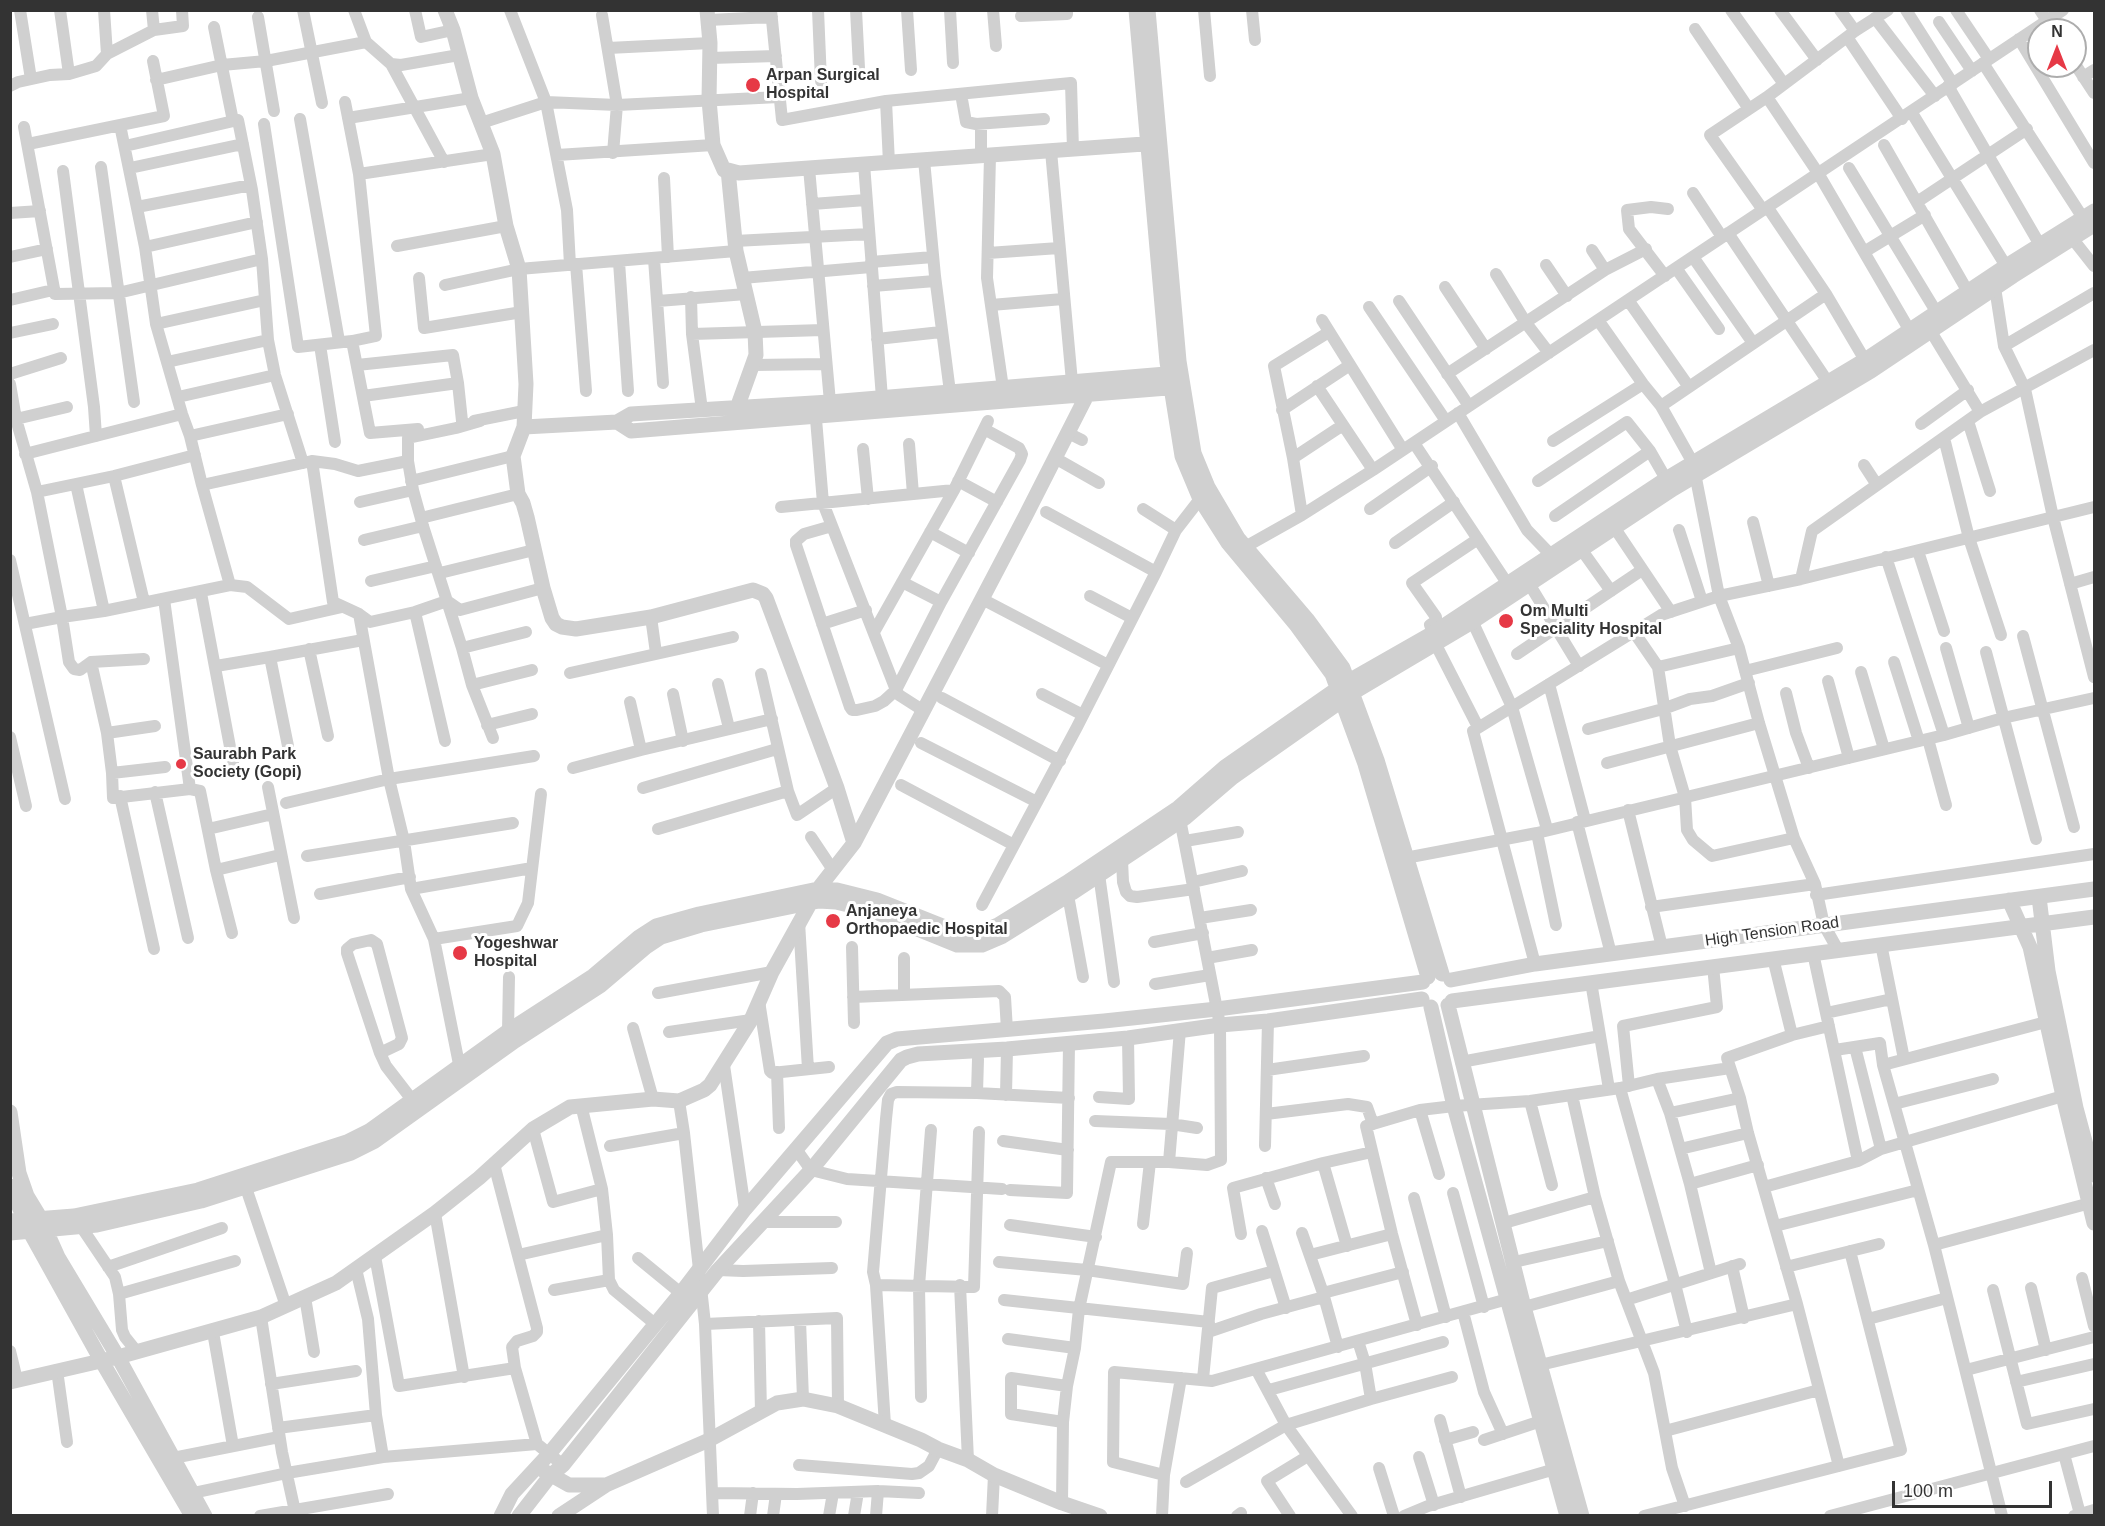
<!DOCTYPE html>
<html>
<head>
<meta charset="utf-8">
<style>
  body { margin:0 }
  #map { position:relative; width:2105px; height:1526px; overflow:hidden; background:#fff; font-family:Arial,sans-serif }
  canvas { display:block }
  .frame { position:absolute; inset:0; border:12px solid #333; pointer-events:none }
  .north { position:absolute; left:2027px; top:18px; width:60px; height:60px; box-sizing:border-box; background:#fff; border:2px solid #adadad; border-radius:50%; rotate:0deg; font-size:16px; font-weight:700; line-height:24px; text-align:center; color:#333 }
  .north::after { content:''; display:block; margin:auto; width:21px; height:27px; background:#e63946; clip-path:polygon(50% 0,100% 100%,50% 72%,0 100%) }
  .scale { position:absolute; left:1892px; top:1481px; width:160px; height:27px; box-sizing:border-box; border:3px solid #333; border-top:0; padding-left:8px; font-size:18px; line-height:21px; white-space:nowrap; color:#333; -webkit-text-stroke:4px #fff; paint-order:stroke }
</style>
</head>
<body>
<div id="map">
<canvas width="2105" height="1526"></canvas>
<div class="frame"></div>
<div class="north">N</div>
<div class="scale">100 m</div>
</div>
<script>
const ctx = document.querySelector('canvas').getContext('2d');
ctx.lineJoin = 'round';
function toPath(rows) {
  const path = new Path2D();
  for (const r of rows) {
    path.moveTo(r[0], r[1]);
    for (let i = 2; i < r.length; i += 2) path.lineTo(r[i], r[i + 1]);
  }
  return path;
}
function strokePath(path, color, width, dash) {
  ctx.strokeStyle = color;
  ctx.lineWidth = width;
  ctx.lineCap = dash ? 'butt' : 'round';
  ctx.setLineDash(dash || []);
  ctx.stroke(path);
}
function label(font, color, halo, rows, align = 'center') {
  ctx.font = font + ' Arial,sans-serif';
  ctx.lineWidth = 6;
  ctx.setLineDash([]);
  ctx.textBaseline = 'middle';
  ctx.strokeStyle = halo;
  ctx.fillStyle = color;
  for (const [text, x, y, turn = 0] of rows) {
    ctx.save();
    ctx.translate(x, y);
    ctx.rotate((+turn || 0) * Math.PI / 180);
    ctx.textAlign = isNaN(turn) ? turn : align;
    if (halo) ctx.strokeText(text, 0, 0);
    ctx.fillText(text, 0, 0);
    ctx.restore();
  }
}
strokePath(toPath([
  [20,10,31,79],
  [60,10,69,74],
  [104,10,107,54],
  [152,10,154,30,183,26,182,10],
  [303,10,322,103],
  [354,10,366,42],
  [415,10,421,37,453,30],
  [510,10,546,102,567,210,570,265],
  [771,10,782,120,886,101,1071,83,1073,150],
  [818,10,821,81],
  [856,10,859,68],
  [907,10,911,70],
  [950,10,953,63],
  [993,10,996,46],
  [1204,10,1210,76],
  [1252,10,1255,40],
  [1731,10,1784,84],
  [1780,10,1817,60],
  [1840,10,1855,31],
  [1906,10,1953,84],
  [1956,10,1989,59],
  [2040,10,2053,30],
  [602,15,617,105,613,153],
  [1021,16,1067,14,1067,10],
  [258,17,274,111],
  [1875,18,1935,96],
  [708,20,772,17],
  [1939,22,1972,71],
  [214,27,233,121],
  [1695,29,1749,109],
  [1847,37,1902,119],
  [2019,39,2094,163],
  [608,48,710,43],
  [710,58,776,56],
  [1983,63,2083,218],
  [391,64,444,162],
  [2075,64,2094,93],
  [2083,77,2094,70],
  [156,80,222,65,266,61,366,42,391,64,401,65,459,55],
  [10,86,18,82,50,75,69,74,96,66,107,54,154,30],
  [1948,86,2040,245],
  [961,94,966,122,976,124,1044,119],
  [1767,97,1818,173,1910,331],
  [886,101,889,163],
  [1912,113,2006,266],
  [348,118,471,98],
  [300,119,339,341],
  [481,123,546,102,617,105,779,97],
  [264,124,298,347,352,341,376,336,359,174,345,102],
  [981,124,981,156],
  [120,125,145,247,156,324,182,414,190,436,202,485,312,461,335,464,358,471,408,461],
  [24,127,55,294,118,293,262,259],
  [28,144,164,116,153,61],
  [1884,145,1968,292],
  [125,146,238,120,252,190,262,259,268,340,275,375,303,463],
  [1051,151,1072,382],
  [557,155,713,145],
  [990,156,987,278,1003,388],
  [924,160,935,276,950,392],
  [864,164,882,398],
  [101,167,134,402],
  [130,168,243,144],
  [809,168,830,402],
  [1849,168,1937,313],
  [63,171,94,407,96,436],
  [359,174,493,154],
  [664,178,668,257],
  [1693,193,1722,237],
  [1917,202,2027,129],
  [812,204,866,200],
  [137,207,251,185],
  [1768,208,1826,294,1869,367],
  [1763,210,1710,135,1767,97,1855,31,1888,10],
  [10,213,40,211],
  [1728,233,1828,382],
  [2068,233,2094,266],
  [735,241,869,234],
  [397,246,506,226],
  [145,247,257,222],
  [1592,250,1605,270],
  [1864,252,1925,215],
  [988,253,1059,248],
  [10,257,47,249],
  [1693,257,1753,343],
  [654,259,663,383],
  [619,262,628,391],
  [871,262,933,257],
  [576,264,586,391],
  [1546,265,1567,296],
  [1676,268,1719,329],
  [1496,274,1526,323,1549,353],
  [1665,276,1629,229,1627,210,1651,207,1668,209],
  [419,278,424,328,522,312],
  [742,278,871,267],
  [1994,281,2004,346,2025,389,2053,517,2094,677],
  [445,285,519,269,736,251],
  [873,286,935,281],
  [1445,287,1486,349],
  [691,297,692,334,702,410],
  [10,300,53,290],
  [1628,300,1689,387],
  [658,301,746,294],
  [1399,301,1469,406],
  [991,305,1063,299],
  [1369,307,1446,421],
  [1322,320,1403,450],
  [1598,320,1643,384,1661,406,1693,463,1719,596,1739,648,1759,723,1794,838,1815,884,1824,925,1838,950],
  [156,324,265,300],
  [1927,325,1980,412],
  [10,333,53,324],
  [692,334,823,330],
  [877,339,941,332],
  [352,341,370,433,418,429],
  [320,345,335,442],
  [2004,346,2094,293],
  [167,362,268,340],
  [357,365,453,355,458,383,462,421],
  [753,365,826,364],
  [10,374,61,358],
  [1447,374,1605,270,1646,249],
  [10,384,16,419,37,492,62,617,104,611,230,585,247,587,289,619,342,607],
  [1317,386,1373,470],
  [363,396,458,383],
  [178,397,275,375],
  [1661,406,1826,294],
  [815,407,823,503,896,690,899,695,924,711],
  [1282,410,1350,365],
  [1458,413,1527,530,1551,555],
  [16,419,67,407],
  [474,421,524,411],
  [480,421,456,428,408,438,408,461,413,490,423,526,462,648,472,685,493,738],
  [1968,421,1990,491],
  [1921,424,1968,390],
  [1068,433,1082,440],
  [190,436,288,414],
  [1944,438,1969,538,2001,635],
  [1553,441,1643,384],
  [1414,443,1507,583],
  [909,444,913,494],
  [863,449,868,499],
  [25,454,182,414],
  [1055,458,1099,483],
  [1293,458,1343,425],
  [312,461,333,602,359,614,370,622,415,612,447,601,460,610,543,588],
  [1864,465,1877,485],
  [114,476,144,602],
  [411,481,513,456],
  [958,481,997,502],
  [1538,481,1627,422,1650,451,1666,479],
  [76,484,104,611],
  [202,485,230,585],
  [37,492,114,476,195,455],
  [360,502,413,490],
  [781,507,954,490],
  [1143,509,1176,530],
  [1370,509,1432,466],
  [1046,512,1156,572],
  [1302,515,1293,458,1274,366,1329,332],
  [1555,516,1650,451],
  [421,518,518,494],
  [1753,522,1769,586],
  [832,526,804,534,796,541,796,545,850,707,852,710,857,710,875,706,884,701,896,690,941,602,1020,460,1022,454,1019,448,984,429],
  [1614,527,1671,612],
  [1679,530,1702,601],
  [930,532,969,553],
  [364,540,423,526],
  [1395,543,1454,502],
  [1581,549,1611,591],
  [1238,551,1302,515,1373,470,2063,10],
  [1918,551,1944,631],
  [1886,557,1944,735],
  [10,560,65,799],
  [440,573,534,550],
  [1525,577,1579,666],
  [1801,579,1812,531,1980,412,2094,350],
  [371,581,436,566],
  [902,582,941,602],
  [2070,584,2094,577],
  [201,593,234,768],
  [1090,596,1132,618],
  [164,599,190,789,200,791,216,870,232,933],
  [982,599,1108,665],
  [415,612,445,741],
  [359,614,389,779,404,841,411,889,434,939,461,1074],
  [1469,614,1512,707,1547,829],
  [651,617,656,653],
  [25,624,62,617,69,662,74,669,80,670,91,662,144,659],
  [822,624,866,610],
  [874,632,954,490,988,421],
  [1634,632,1658,667],
  [1433,633,1430,625,1436,621,1436,617,1412,583,1478,539],
  [2023,636,2074,827],
  [1432,637,1478,727],
  [462,648,526,632],
  [1739,648,1658,667,1670,746,1685,797,1687,830,1693,840,1712,856,1794,838],
  [1946,648,1969,728],
  [309,649,328,736],
  [1986,652,2036,839],
  [1517,654,1642,570],
  [91,662,107,733,112,773,113,798,190,789],
  [1894,662,1919,741],
  [216,666,270,657],
  [1745,671,1837,648],
  [1861,672,1884,749],
  [570,673,733,637],
  [761,674,788,791,797,815,837,788],
  [1828,681,1849,758],
  [718,684,729,728],
  [1549,684,1585,820],
  [472,685,532,670],
  [1786,693,1796,733,1809,768],
  [673,694,683,741],
  [1042,694,1083,715],
  [942,698,1060,761],
  [630,702,641,750,772,719],
  [487,725,532,714],
  [1588,729,1663,709,1690,699,1712,696,1749,683],
  [107,733,155,726],
  [10,737,26,806],
  [1928,739,1946,805],
  [921,743,1037,802],
  [288,746,270,657,363,640],
  [1607,763,1759,723],
  [573,768,641,750],
  [112,773,165,767],
  [901,785,1014,845],
  [268,787,294,918],
  [643,788,777,749],
  [155,792,188,938],
  [120,796,154,949],
  [286,803,389,779,534,756],
  [1628,810,1662,947],
  [1577,822,1611,954],
  [208,829,273,814],
  [658,829,788,791],
  [1537,833,1556,925],
  [811,837,833,870],
  [1185,841,1238,832],
  [307,856,513,823],
  [1400,859,1537,833,1944,735,2003,718,2094,698],
  [1122,860,1123,882,1126,892,1130,896,1137,897,1194,889],
  [1098,867,1114,982],
  [216,870,280,855],
  [1193,882,1242,871],
  [411,889,532,868],
  [320,894,410,877],
  [1068,895,1083,977],
  [1816,895,2094,854],
  [982,905,1077,727,1156,572,1176,530,1200,499],
  [1651,907,1815,884],
  [1200,918,1251,910],
  [799,922,808,1069],
  [434,939,517,926,528,903,541,794],
  [1154,942,1203,933],
  [1881,944,1904,1059],
  [852,947,854,1023],
  [1813,953,1858,1161,1881,1149,2063,1096],
  [904,958,904,995],
  [1207,958,1252,950],
  [1773,958,1792,1035],
  [1535,964,1473,731,1661,615,1719,596,1801,579,2094,507],
  [1591,982,1609,1089],
  [1155,984,1210,975],
  [658,993,772,972],
  [853,997,999,991,1005,997,1007,1030],
  [759,1001,770,1071,772,1073,829,1067],
  [1826,1013,1892,999],
  [1829,1026,1792,1035,1727,1058,1740,1098,1748,1133,1797,1304,1839,1466],
  [633,1028,653,1099],
  [508,1031,509,977],
  [669,1032,751,1020],
  [1855,1047,1881,1149],
  [1835,1050,1880,1043,1883,1065,1934,1245,2002,1516],
  [380,1053,399,1044,402,1038,377,944,371,940,353,944,347,949,347,953,380,1053,386,1066,413,1101],
  [1461,1062,1600,1036],
  [724,1065,745,1209],
  [1883,1065,2046,1022],
  [1267,1070,1364,1056],
  [777,1072,779,1128],
  [1657,1079,1670,1113,1690,1184,1711,1273],
  [1629,1086,1623,1026,1717,1007,1713,966],
  [1620,1088,1675,1284,1687,1332],
  [977,1093,978,1059],
  [1006,1095,1007,1049],
  [1572,1095,1595,1197,1619,1281,1654,1373,1672,1468,1685,1506],
  [1099,1097,1129,1099,1128,1038],
  [679,1101,684,1133,705,1324,713,1516],
  [1530,1101,1552,1185],
  [1894,1104,1993,1079],
  [1420,1110,1439,1174],
  [1670,1113,1740,1098],
  [1266,1114,1348,1104,1367,1107,1373,1124],
  [1095,1121,1171,1124,1197,1128],
  [533,1129,553,1202,602,1189,581,1105],
  [1003,1141,1068,1150],
  [610,1146,684,1133],
  [1265,1146,1268,1021],
  [796,1149,811,1170,847,1179,1002,1189],
  [1680,1149,1748,1133],
  [1169,1162,1180,1030],
  [1323,1163,1347,1246],
  [494,1164,537,1328,537,1332,533,1336,517,1341,512,1347,515,1368,537,1444],
  [1266,1178,1275,1204],
  [243,1179,286,1306],
  [1690,1184,1758,1165],
  [1764,1187,1858,1161],
  [602,1189,607,1235,609,1280,614,1290,655,1324],
  [1010,1190,1067,1193,1069,1043],
  [1453,1193,1484,1307],
  [1414,1198,1446,1317],
  [435,1213,464,1377],
  [78,1222,115,1277,119,1294,122,1330,125,1337,137,1352],
  [763,1222,836,1222],
  [1504,1223,1595,1197],
  [1143,1224,1150,1162],
  [1010,1225,1096,1237],
  [1775,1226,1918,1190],
  [1262,1231,1286,1308],
  [1302,1233,1323,1293,1338,1347],
  [1241,1234,1233,1188,1323,1163,1372,1152],
  [1934,1245,2094,1202],
  [518,1255,607,1235],
  [1310,1255,1392,1234],
  [375,1256,399,1386,515,1368],
  [638,1258,688,1299],
  [999,1262,1087,1270,1183,1284,1187,1253],
  [1514,1262,1608,1241],
  [1732,1266,1744,1318],
  [108,1267,222,1228],
  [1786,1267,1879,1244],
  [356,1269,368,1319,376,1415,383,1457],
  [718,1270,743,1271,832,1268],
  [2082,1278,2094,1326],
  [876,1285,974,1287,979,1132],
  [960,1285,968,1460],
  [2031,1288,2046,1350],
  [554,1290,609,1280],
  [1993,1290,2027,1424,2094,1409],
  [1323,1293,1403,1272],
  [119,1294,235,1261],
  [305,1297,314,1352],
  [1004,1300,1209,1322],
  [1626,1300,1740,1264],
  [1524,1307,1619,1281],
  [1463,1312,1484,1392,1503,1434],
  [261,1317,282,1452,296,1516],
  [1868,1319,1947,1298],
  [800,1320,803,1399],
  [759,1321,761,1412],
  [705,1324,837,1318,838,1406],
  [1417,1325,1392,1234,1366,1126,1420,1110,1454,1106,1530,1101,1620,1088,1657,1079,1730,1068],
  [213,1332,233,1446],
  [1208,1332,1261,1314,1324,1297],
  [1008,1339,1075,1348],
  [1358,1341,1365,1363,1371,1399],
  [10,1351,17,1380],
  [1540,1365,1797,1304],
  [1256,1369,1286,1425,1352,1516],
  [57,1370,67,1442],
  [1966,1370,2094,1337],
  [1203,1379,1212,1288,1274,1271],
  [2016,1382,2094,1364],
  [271,1384,356,1371],
  [1269,1390,1443,1342],
  [921,1397,919,1286,931,1130],
  [1440,1420,1461,1497],
  [1063,1422,1011,1414,1011,1378,1067,1386],
  [885,1425,876,1285,873,1272,886,1119,888,1100,891,1094,897,1092,977,1093,1069,1098],
  [278,1428,376,1415],
  [1665,1431,1819,1390],
  [1445,1440,1473,1432],
  [1484,1440,1541,1421],
  [2064,1454,2080,1514],
  [1419,1457,1434,1505],
  [173,1458,279,1437],
  [799,1465,912,1474,919,1473,929,1466,938,1449],
  [1379,1468,1394,1516],
  [1164,1475,1113,1462,1114,1372,1212,1381,1515,1297],
  [1186,1482,1286,1425,1371,1399,1452,1377],
  [193,1493,287,1473,383,1457,537,1444,563,1465],
  [713,1493,797,1494,878,1491,919,1493],
  [1062,1503,1063,1422,1067,1386,1075,1348,1079,1309,1111,1162,1169,1162,1207,1165,1221,1160,1220,1025,1179,814],
  [260,1516,388,1494],
  [750,1516,753,1493],
  [773,1516,776,1494],
  [829,1516,833,1493],
  [854,1516,858,1492],
  [876,1516,878,1491],
  [992,1516,994,1475],
  [1162,1516,1164,1475,1181,1378],
  [1237,1516,1241,1513],
  [1290,1516,1267,1481,1308,1456],
  [1404,1516,1428,1506,1562,1467],
  [1644,1516,1901,1450,1850,1251],
  [1830,1516,2094,1446],
  [2074,1516,2094,1510]
]), '#d0d0d0', 12);
strokePath(toPath([
  [445,10,453,30,471,98,493,154,506,226,519,269,526,384,524,427,513,456,518,494,523,503,527,517,543,588,552,618,556,624,562,627,576,629,651,617,753,590,763,594,766,598,837,788,854,843],
  [707,10,710,43,709,100,713,145,724,170,728,170,736,251,755,332,756,355,737,408],
  [1136,10,1167,362,1182,456,1200,499,1228,543,1297,626,1332,674,1365,764,1428,977],
  [1148,10,1179,361,1194,453,1208,487,1238,538,1307,619,1343,668,1377,760,1442,974],
  [728,170,739,173,1158,143],
  [617,422,631,431,1180,387],
  [524,427,617,422,631,414,830,402,1178,373],
  [2039,897,2048,971,2076,1108,2094,1175],
  [2009,900,2030,947,2063,1096,2094,1223],
  [1451,980,1535,964,2094,889],
  [1452,1001,2094,917],
  [1448,1005,1524,1307,1582,1516],
  [1431,1007,1454,1106,1567,1516],
  [10,1112,19,1173,27,1196,41,1219,58,1257,118,1357,205,1516],
  [10,1186,30,1232,101,1360,192,1516],
  [10,1221,74,1216,198,1190,347,1142,369,1131,508,1031,593,976,639,937,656,926,699,914,818,889,837,890,877,900,960,933,979,933,998,925,1066,883,1178,808,1225,767,1347,682,1433,633,1666,479,1865,360,2006,266,2094,211],
  [10,1233,97,1225,201,1201,351,1153,375,1141,515,1041,600,986,646,947,661,937,701,925,819,901,836,902,873,911,957,945,982,945,1003,936,1072,893,1185,818,1233,777,1354,692,1472,622,1673,489,1871,371,2013,276,2094,225],
  [10,1382,118,1357,261,1317,336,1283,435,1213,479,1178,533,1129,570,1107,653,1099,679,1101,704,1090,710,1085,751,1020,772,972,818,889,854,843,1026,515,1087,395,1091,381],
  [544,1471,569,1485,606,1485],
  [501,1516,512,1494,549,1454,681,1293,745,1209,887,1043,897,1039,1104,1021,1217,1009,1423,982],
  [519,1516,550,1476,563,1465,718,1270,811,1170,901,1060,907,1057,918,1054,1007,1049,1128,1038,1220,1025,1268,1021,1422,999],
  [559,1516,606,1485,709,1440,777,1403,803,1399,838,1406,921,1440,938,1449,968,1460,994,1475,1062,1503,1100,1516]
]), '#d0d0d0', 15);
for (const [x, y, r, color] of [
  [753,85,8,"#e63946"],
  [1506,621,8,"#e63946"],
  [181,764,6,"#e63946"],
  [833,921,8,"#e63946"],
  [460,953,8,"#e63946"]
]) {
  const dot = new Path2D();
  dot.arc(x, y, r, 0, 2 * Math.PI);
  ctx.fillStyle = color;
  ctx.fill(dot);
  strokePath(dot, '#fff', 2);
}
label('bold 16px', '#333', '#fff', [
  ["Arpan Surgical",766,76],
  ["Hospital",766,94],
  ["Om Multi",1520,612],
  ["Speciality Hospital",1520,630],
  ["Saurabh Park",193,755],
  ["Society (Gopi)",193,773],
  ["Anjaneya",846,912],
  ["Orthopaedic Hospital",846,930],
  ["Yogeshwar",474,944],
  ["Hospital",474,962]
], 'left');
label('16px', '#333', '#fff', [
  ["High Tension Road",1772,932,-8]
]);
</script>
</body>
</html>
